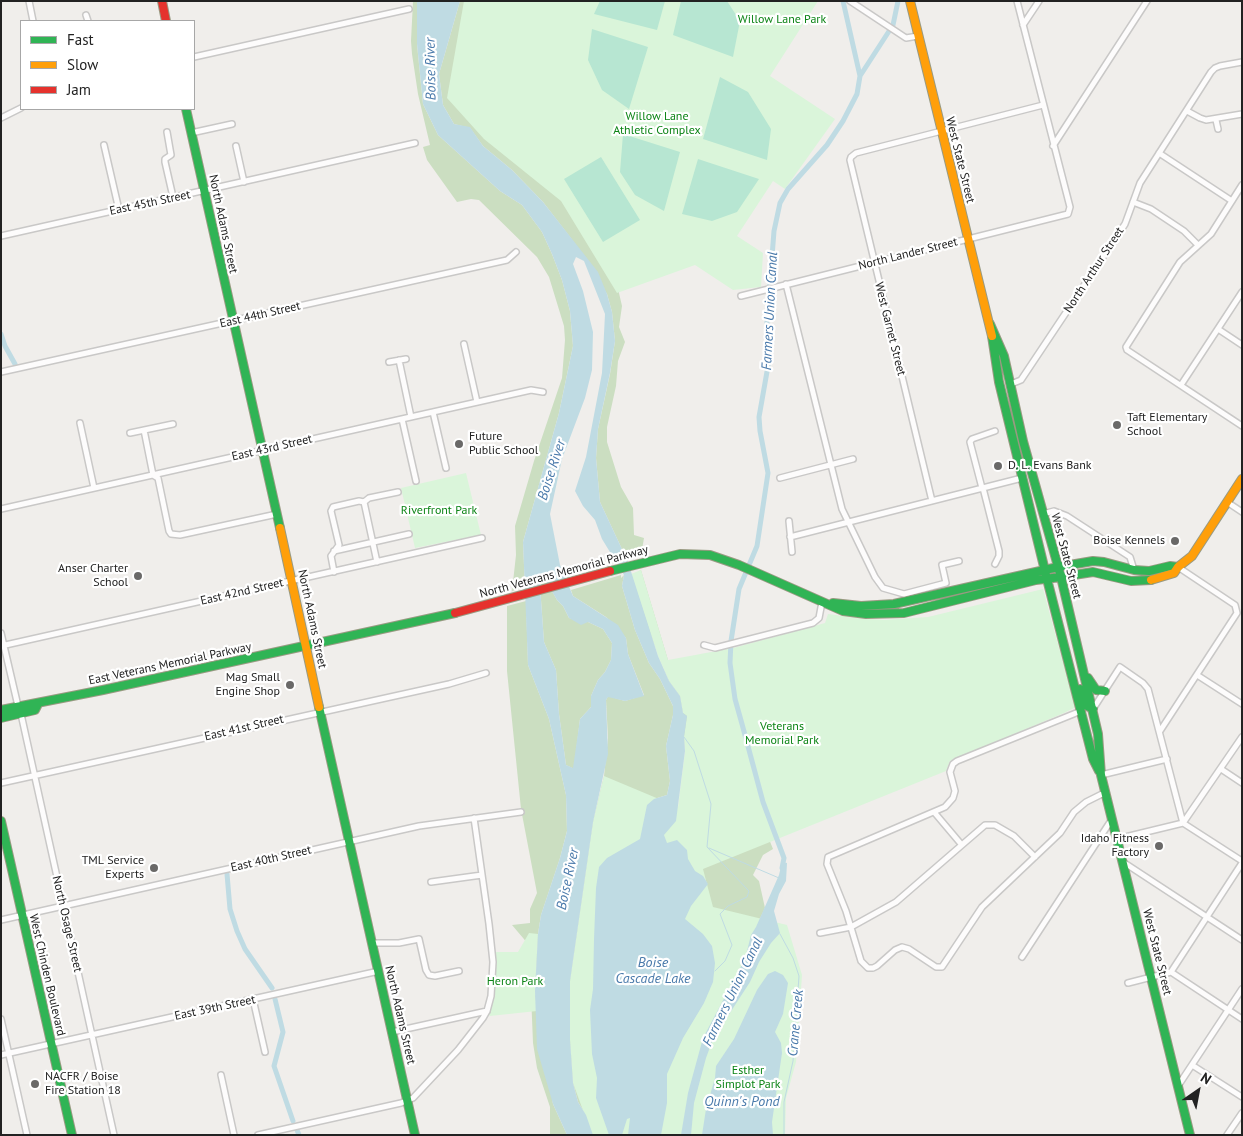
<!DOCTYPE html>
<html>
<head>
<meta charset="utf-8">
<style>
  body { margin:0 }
  #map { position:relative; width:1243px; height:1136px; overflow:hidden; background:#f0eeeb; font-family:"PT Sans",sans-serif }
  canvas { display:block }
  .frame { position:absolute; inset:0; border:2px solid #222; pointer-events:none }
  .legend { position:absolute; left:20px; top:20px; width:175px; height:90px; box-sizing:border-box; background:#fff; border:1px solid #a7a7a7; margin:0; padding:6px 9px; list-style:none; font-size:15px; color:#222 }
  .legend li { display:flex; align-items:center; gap:10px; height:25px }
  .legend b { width:25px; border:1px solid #a7a7a7 }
  .north { position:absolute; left:1173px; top:1066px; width:50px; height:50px; -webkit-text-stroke:4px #fff; paint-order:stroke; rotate:33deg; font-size:14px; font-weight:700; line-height:20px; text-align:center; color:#222 }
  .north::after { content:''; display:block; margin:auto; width:18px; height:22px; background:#222; clip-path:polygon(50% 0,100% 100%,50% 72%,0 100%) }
</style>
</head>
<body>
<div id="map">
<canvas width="1243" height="1136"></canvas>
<div class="frame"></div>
<ul class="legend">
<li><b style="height:6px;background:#30b455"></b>Fast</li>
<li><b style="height:6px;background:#ff9f0a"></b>Slow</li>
<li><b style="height:6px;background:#e5322d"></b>Jam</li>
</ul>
<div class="north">N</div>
</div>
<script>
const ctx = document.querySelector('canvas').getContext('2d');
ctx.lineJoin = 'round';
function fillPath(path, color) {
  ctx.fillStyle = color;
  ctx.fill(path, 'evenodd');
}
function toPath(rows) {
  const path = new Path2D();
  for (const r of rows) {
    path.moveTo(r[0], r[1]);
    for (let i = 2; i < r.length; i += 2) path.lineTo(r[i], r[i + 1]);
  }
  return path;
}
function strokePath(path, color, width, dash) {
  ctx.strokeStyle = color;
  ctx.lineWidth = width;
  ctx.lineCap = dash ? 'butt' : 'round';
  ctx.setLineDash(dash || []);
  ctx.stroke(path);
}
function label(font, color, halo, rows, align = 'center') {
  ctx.font = font + ' "PT Sans",sans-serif';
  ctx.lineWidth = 4.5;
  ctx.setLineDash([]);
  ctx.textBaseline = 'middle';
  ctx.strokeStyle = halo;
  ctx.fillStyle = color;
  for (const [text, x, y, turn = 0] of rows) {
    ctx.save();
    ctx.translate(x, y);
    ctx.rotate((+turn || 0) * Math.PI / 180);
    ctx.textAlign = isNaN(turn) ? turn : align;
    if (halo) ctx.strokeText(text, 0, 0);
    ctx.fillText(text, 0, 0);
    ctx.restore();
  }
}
fillPath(toPath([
  [413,1,417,1,417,44,423,104,438,135,500,191,522,205,542,232,552,254,562,280,570,311,573,346,559,413,523,542,525,587,512,591,516,555,515,526,534,461,562,378,565,340,564,326,549,277,537,257,479,200,471,199,457,202,427,160,423,147,430,145,418,94,412,54,411,41],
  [460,1,591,1,563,202,619,277,619,293,622,306,619,327,625,342,618,361,616,386,607,427,607,442,621,487,633,508,634,535,644,538,641,556,627,560,600,502,596,458,598,429,610,374,615,341,612,312,607,294,570,237,543,202,512,170,483,146,470,128,454,124,443,105,439,74],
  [641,570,668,660,751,794,773,849,763,855,753,875,759,881,765,908,703,1038,703,876,685,751,683,713,680,696,669,681,628,577],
  [543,575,557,600,563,606,569,618,588,622,603,629,612,643,611,660,605,672,598,680,591,696,591,707,580,719,574,769,566,765,559,714,556,670,544,642,540,586],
  [621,575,621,578,624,575,622,586,635,630,649,663,660,679,673,706,673,715,666,746,670,781,667,795,654,799,586,1115,578,1102,573,1083,570,1040,570,981,593,822,604,776,608,738,606,700,608,696,625,701,644,695,628,654,626,638,606,617,573,596,571,590],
  [526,601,528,665,549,719,566,795,567,831,560,858,541,915,538,934,535,991,553,1104,567,1135,550,1135,550,1107,537,1068,533,1043,529,945,512,925,530,923,530,909,537,893,521,809,507,671,507,606]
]), '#cbdec1');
fillPath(toPath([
  [464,1,818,1,770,76,835,119,785,189,773,181,737,236,763,253,761,287,733,290,695,265,617,293,561,201,484,139,447,98],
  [466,473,481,535,415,548,401,488],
  [641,570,668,660,733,648,825,623,828,614,858,618,884,620,928,617,1043,589,1075,706,1074,708,1064,713,950,761,946,771,703,869,713,907,787,925,802,975,796,1062,786,1098,785,1135,592,1135,573,1083,570,1040,570,981,593,822,604,776,678,807,685,751,684,737,687,716,683,713,680,696,669,681,658,656,631,574],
  [529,933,538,934,535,991,537,1011,490,1016,488,1014,492,1003,496,972,496,952,518,952]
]), '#daf5da');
fillPath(toPath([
  [600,1,665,1,657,30,594,14],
  [681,1,727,1,740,21,733,57,673,35],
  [592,29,648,47,629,109,602,90,588,60],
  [720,77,748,92,771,129,767,160,703,139],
  [623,134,680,152,664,211,635,195,620,172],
  [601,157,640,220,603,242,564,179],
  [698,159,759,179,737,212,712,221,682,214]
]), '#b7e6d2');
fillPath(toPath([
  [417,1,460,1,439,74,443,105,454,124,470,127,483,146,512,170,543,202,598,272,607,294,612,312,615,341,610,373,598,429,596,458,600,502,628,562,658,656,669,681,680,696,683,713,687,716,684,737,685,751,676,821,664,835,667,843,677,840,687,850,688,859,695,871,703,876,708,884,691,906,685,919,703,934,712,946,715,963,713,982,704,1003,683,1038,667,1074,667,1103,661,1135,628,1135,630,1118,627,1119,622,1135,609,1135,596,1098,597,1078,592,1054,590,1010,593,989,594,939,596,888,599,867,607,858,640,839,647,805,654,799,667,795,670,781,666,746,673,715,673,706,660,679,649,663,635,630,622,586,624,575,602,539,595,520,583,506,575,491,586,457,602,373,605,314,584,261,576,257,573,264,583,291,593,332,592,370,585,398,562,459,550,514,560,565,573,596,618,625,626,638,628,654,644,696,625,701,608,697,606,700,608,754,593,822,570,981,570,1040,573,1083,578,1102,586,1115,593,1135,567,1135,553,1104,537,1049,535,991,538,934,541,915,560,858,567,831,566,795,549,719,528,665,523,542,559,413,573,346,570,311,562,280,552,254,542,232,522,205,500,191,438,135,423,104,417,44],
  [543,576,557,600,563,606,569,618,581,625,588,622,603,629,612,643,611,660,605,672,598,680,591,696,591,707,580,719,573,768,566,765,559,714,556,670,544,642,540,586],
  [782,862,787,863,786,881,779,894,774,911,780,933,771,943,759,962,750,982,713,1039,706,1058,694,1103,691,1135,681,1135,688,1093,703,1038,745,959,751,935,756,927,779,875],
  [775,971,783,975,788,983,783,1014,775,1032,781,1043,782,1053,772,1122,773,1135,702,1135,706,1109,715,1078,716,1066,734,1039,757,990,768,974]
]), '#bfdbe3');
strokePath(toPath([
  [684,737,694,751,711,804,707,847,749,891,747,897,728,906,720,914,732,945,725,961,715,971],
  [709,848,779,878],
  [780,934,793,958,799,976,793,1061,784,1102,784,1135]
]), '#bfdbe3', 1);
strokePath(toPath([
  [843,1,860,76],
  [1,334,5,346,15,364],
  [782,868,784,858,763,802,742,724,735,699,730,663,731,641,739,589,757,546,768,473,760,431,759,417,768,366,767,322,774,231,780,203,788,189,827,145,843,121,857,94,860,76,893,25,898,1],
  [227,874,230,909,237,931,245,949,272,988],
  [275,999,283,1032,274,1066,293,1121],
  [297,1130,299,1135]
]), '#bfdbe3', 5);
const street = toPath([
  [29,1,33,21],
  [850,1,906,38,918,36],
  [86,15,88,21],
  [1023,25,1039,1],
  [194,57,409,9],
  [1187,111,1200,118,1206,120,1242,114],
  [1,118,21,108],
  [1216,120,1218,129],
  [167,132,171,155,165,159,165,162,173,197],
  [191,133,232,124],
  [104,145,119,210],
  [236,146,244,182],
  [1053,146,1147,1],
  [1159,153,1232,201],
  [1242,185,1211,234,1180,262,1126,347,1127,350,1242,426],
  [1133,202,1151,209,1184,231,1198,245],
  [1,236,415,143],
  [786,284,842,509,875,577,883,588,904,594,946,583,942,565,959,561],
  [741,296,1068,214,1070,207,1017,1],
  [1218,329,1242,345],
  [464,344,477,402],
  [399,360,411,417],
  [389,362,406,359],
  [1,372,507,260,516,252],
  [1011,384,1021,380,1125,224,1140,183,1211,72,1215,68,1220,66,1242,62],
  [1181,385,1242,292],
  [433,412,446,468],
  [402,419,416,481],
  [80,423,94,488],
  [144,430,153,475,158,478,169,531,171,534,180,535,277,514],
  [130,433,173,424],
  [780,478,853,459],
  [982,488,970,442,972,439,995,431],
  [983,488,999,551,999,556,995,564],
  [932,501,850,160,851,157,856,153,1043,105],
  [364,502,377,562],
  [1227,502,1242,512],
  [1,509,531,390,543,392],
  [1043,514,1054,511,1067,516,1130,557,1134,570],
  [789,521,792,552],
  [790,537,1022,478],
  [334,551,409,534],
  [334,572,331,556,339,545,331,511,333,507,359,501,364,502,369,498,398,492],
  [1,633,18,706],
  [704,645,715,648,813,623,819,618,822,602],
  [1,646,482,538],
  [1197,675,1242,704],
  [1093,709,1120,667,1143,683,1148,689,1183,823,1242,861],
  [1081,711,957,761,953,764,950,772,955,791,953,798,945,807,828,857,827,864,846,911,861,961,868,968,873,968,877,966,895,950,902,947,909,949,936,967,942,967,982,907,1060,833,1074,812,1086,802,1106,792],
  [21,714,114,1135],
  [1160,731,1237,613,1235,605,1178,567],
  [1221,769,1242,783],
  [1101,775,1167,759],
  [1,783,449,684,486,673],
  [934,812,961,844],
  [1117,839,1183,823,1242,737],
  [1123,862,1242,940],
  [431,882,482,875],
  [1,920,419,826,521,812],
  [820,933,851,927,896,902,985,825,995,825,1014,836,1035,857],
  [372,943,399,943,419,939,426,970,429,975,435,976,459,971],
  [1022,957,1112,819],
  [1171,972,1242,1019],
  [1128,983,1171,972,1242,863],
  [253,999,265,1052],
  [1,1019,27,1135],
  [392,1032,487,1011],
  [1,1055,379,971],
  [1192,1065,1242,1097],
  [221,1075,234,1135],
  [1178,1086,1242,989],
  [258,1135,401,1103,413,1098,458,1050,483,1018,487,1011,491,996,493,962,489,924,474,818],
  [1227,1135,1242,1113]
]);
const fast = toPath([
  [186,109,280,528],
  [992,336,999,382,1047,579],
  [1058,567,1093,561,1104,562,1134,570,1149,571,1170,566,1178,567],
  [610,571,680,554,710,555,739,565,843,611,866,614,904,613,1036,580,1061,577,1023,441,1004,356,990,324],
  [1047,579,1093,759,1099,771],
  [1151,580,1131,581,1093,572,1061,577,1098,734,1101,775,1190,1135],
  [833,603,861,606,894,604,1058,567],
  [1088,678,1096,690,1105,691],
  [1080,689,1085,705,1093,709],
  [319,707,415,1135],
  [1,710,103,690,455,613],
  [1,718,35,710,38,704],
  [1,821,72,1135]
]);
const slow = toPath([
  [910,1,992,336],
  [280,528,319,707],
  [1151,580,1174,573,1178,567,1192,556,1242,479]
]);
const jam = toPath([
  [162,1,166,21],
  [455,613,610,571]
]);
strokePath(street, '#c9c8c7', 8);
strokePath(fast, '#999a82', 10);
strokePath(slow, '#999a82', 10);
strokePath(jam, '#999a82', 10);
strokePath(street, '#fdfcfc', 5);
strokePath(fast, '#30b455', 8);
strokePath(slow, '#ff9f0a', 8);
strokePath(jam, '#e5322d', 8);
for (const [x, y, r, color] of [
  [1117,425,5,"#6a6968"],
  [459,444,5,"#6a6968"],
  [998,466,5,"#6a6968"],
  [1175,541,5,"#6a6968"],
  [138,576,5,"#6a6968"],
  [290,685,5,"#6a6968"],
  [1159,846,5,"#6a6968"],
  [154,868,5,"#6a6968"],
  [35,1084,5,"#6a6968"]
]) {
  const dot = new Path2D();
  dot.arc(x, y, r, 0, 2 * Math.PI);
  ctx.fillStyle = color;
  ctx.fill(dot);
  strokePath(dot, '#fff', 2);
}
label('12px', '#0c8416', '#fff', [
  ["Willow Lane Park",782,20],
  ["Willow Lane",657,117],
  ["Athletic Complex",657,131],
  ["Riverfront Park",439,511],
  ["Veterans",782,727],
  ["Memorial Park",782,741],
  ["Heron Park",515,982],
  ["Esther",748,1071],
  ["Simplot Park",748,1085]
]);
label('12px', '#222', '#fff', [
  ["West State Street",960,160,76],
  ["East 45th Street",150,203,-12],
  ["North Adams Street",223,224,78],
  ["North Lander Street",908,254,-14],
  ["North Arthur Street",1094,270,-57],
  ["East 44th Street",260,315,-13],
  ["West Garnet Street",890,329,76],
  ["East 43rd Street",272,448,-13],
  ["West State Street",1066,556,75],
  ["North Veterans Memorial Parkway",564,572,-15],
  ["East 42nd Street",242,592,-13],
  ["North Adams Street",312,619,78],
  ["East Veterans Memorial Parkway",170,664,-12],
  ["East 41st Street",244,728,-13],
  ["East 40th Street",271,859,-13],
  ["North Osage Street",67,924,77],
  ["West State Street",1157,952,76],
  ["West Chinden Boulevard",47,975,77],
  ["East 39th Street",215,1008,-12],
  ["North Adams Street",400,1015,77]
]);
label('12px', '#222', '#fff', [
  ["Taft Elementary",1127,418,"left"],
  ["School",1127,432,"left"],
  ["Future",469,437,"left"],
  ["Public School",469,451,"left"],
  ["D. L. Evans Bank",1008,466,"left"],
  ["Boise Kennels",1165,541],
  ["Anser Charter",128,569],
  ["School",128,583],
  ["Mag Small",280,678],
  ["Engine Shop",280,692],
  ["Idaho Fitness",1149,839],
  ["Factory",1149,853],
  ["TML Service",144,861],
  ["Experts",144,875],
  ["NACFR / Boise",45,1077,"left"],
  ["Fire Station 18",45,1091,"left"]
], 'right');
label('italic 14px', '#4a7aab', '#fff', [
  ["Boise River",431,69,-91],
  ["Farmers Union Canal",770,311,-87],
  ["Boise River",552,470,-72],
  ["Boise River",568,879,-78],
  ["Boise",653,963],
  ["Cascade Lake",653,979],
  ["Farmers Union Canal",733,992,-64],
  ["Crane Creek",796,1023,-85],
  ["Quinn's Pond",742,1102]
]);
</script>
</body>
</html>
